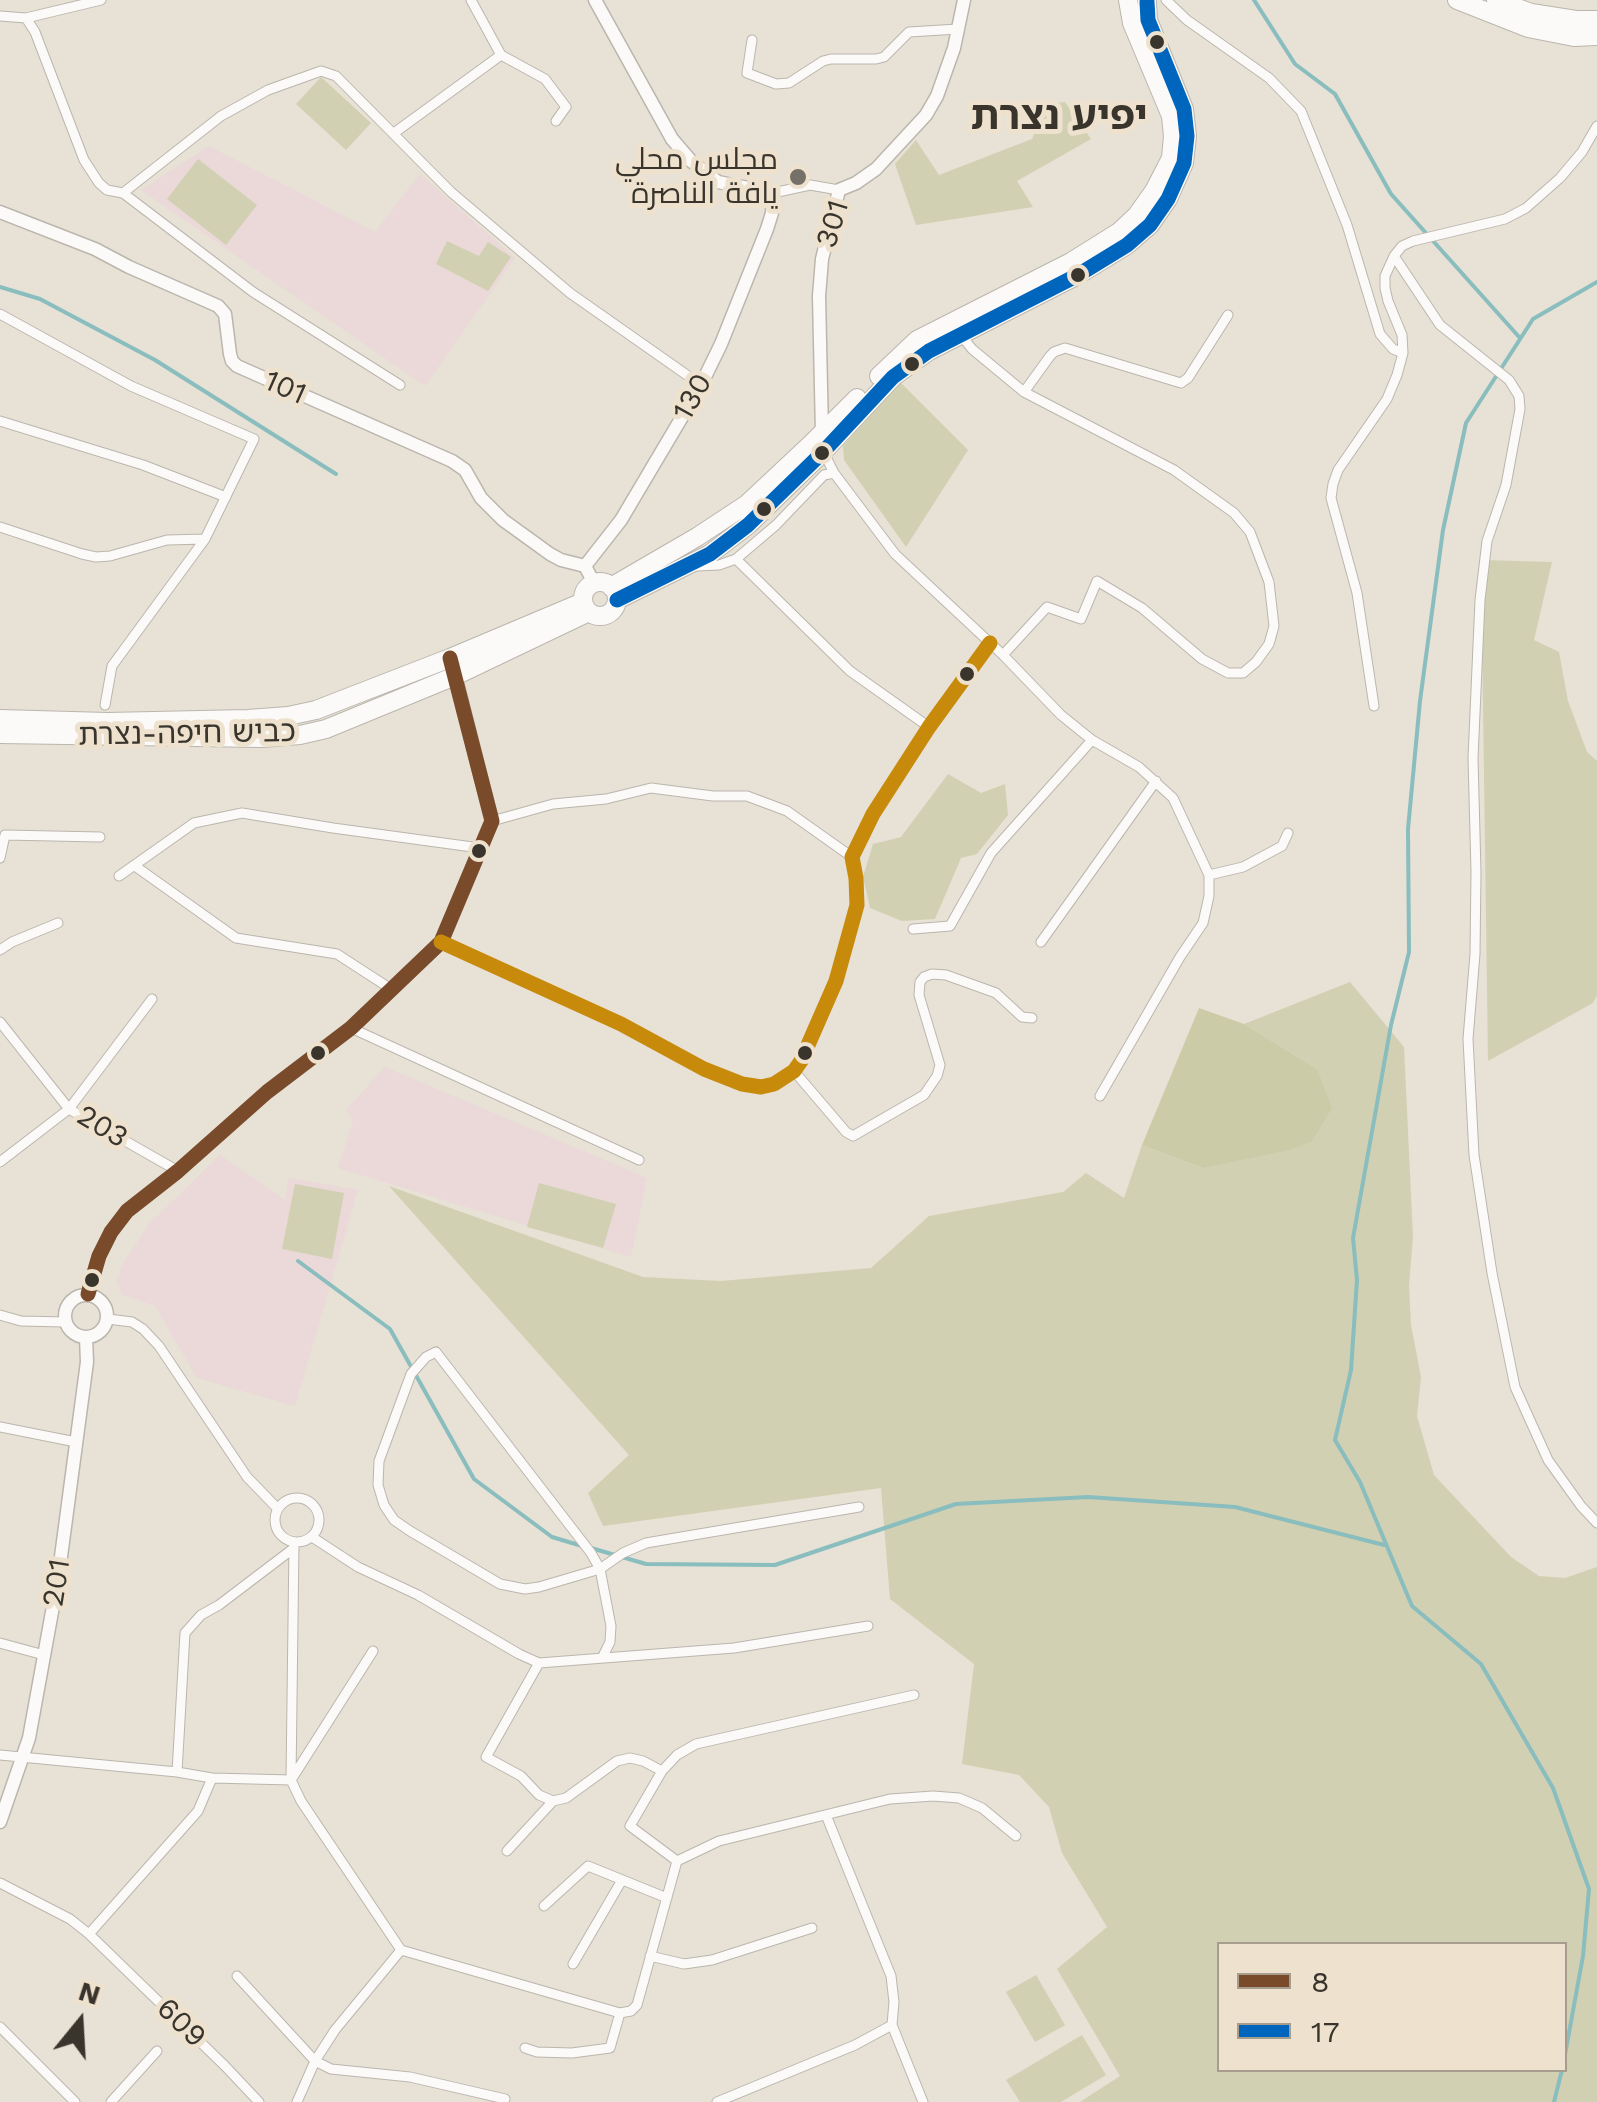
<!DOCTYPE html>
<html>
<head>
<meta charset="utf-8">
<style>
  body { margin:0 }
  #map { position:relative; width:1597px; height:2102px; overflow:hidden; background:#e7e1d6; font-family:"Work Sans",sans-serif }
  canvas { display:block }
  .legend { position:absolute; left:1217px; top:1942px; width:350px; height:130px; box-sizing:border-box; background:#eee2cf; border:2px solid #a69d8e; margin:0; padding:12px 18px; list-style:none; font-size:30px; color:#39352d }
  .legend li { display:flex; align-items:center; gap:20px; height:50px }
  .legend b { width:50px; border:2px solid #a69d8e }
  .north { position:absolute; left:30px; top:1972px; width:100px; height:100px; -webkit-text-stroke:8px #eee2cf; paint-order:stroke; rotate:18deg; font-size:28px; font-weight:700; line-height:40px; text-align:center; color:#39352d }
  .north::after { content:''; display:block; margin:auto; width:35px; height:45px; background:#39352d; clip-path:polygon(50% 0,100% 100%,50% 72%,0 100%) }
</style>
</head>
<body>
<div id="map">
<canvas width="1597" height="2102"></canvas>
<ul class="legend">
<li><b style="height:12px;background:#7a4b2a"></b>8</li>
<li><b style="height:12px;background:#0065bd"></b>17</li>
</ul>
<div class="north">N</div>
</div>
<script>
const ctx = document.querySelector('canvas').getContext('2d');
ctx.lineJoin = 'round';
function fillPath(path, color) {
  ctx.fillStyle = color;
  ctx.fill(path, 'evenodd');
}
function toPath(rows) {
  const path = new Path2D();
  for (const r of rows) {
    if (r.length === 3) {
      path.moveTo(r[0] + r[2], r[1]);
      path.arc(r[0], r[1], r[2], 0, 2 * Math.PI);
      continue;
    }
    path.moveTo(r[0], r[1]);
    for (let i = 2; i < r.length; i += 2) path.lineTo(r[i], r[i + 1]);
  }
  return path;
}
function strokePath(path, color, width, dash) {
  ctx.strokeStyle = color;
  ctx.lineWidth = width;
  ctx.lineCap = dash ? 'butt' : 'round';
  ctx.setLineDash(dash || []);
  ctx.stroke(path);
}
function label(font, color, halo, rows, align = 'center') {
  ctx.font = font + ' "Work Sans",Cairo,"Noto Sans Hebrew",sans-serif';
  ctx.lineWidth = 10;
  ctx.setLineDash([]);
  ctx.textBaseline = 'middle';
  ctx.strokeStyle = halo;
  ctx.fillStyle = color;
  for (const [text, x, y, turn = 0] of rows) {
    ctx.save();
    ctx.translate(x, y);
    ctx.rotate((+turn || 0) * Math.PI / 180);
    ctx.textAlign = isNaN(turn) ? turn : align;
    if (halo) ctx.strokeText(text, 0, 0);
    ctx.fillText(text, 0, 0);
    ctx.restore();
  }
}
fillPath(toPath([
  [209,146,375,232,420,174,515,258,425,386,141,190],
  [385,1067,647,1178,631,1257,338,1168,353,1121,346,1110],
  [220,1155,285,1200,289,1178,358,1190,295,1406,197,1378,155,1306,122,1294,117,1281,123,1263,149,1224]
]), '#ead9d8');
fillPath(toPath([
  [321,77,371,123,346,150,296,104],
  [1065,102,1091,139,1017,181,1033,207,916,225,895,164,916,140,939,175,1032,139,1048,104],
  [198,159,257,205,226,245,167,199],
  [447,241,479,256,488,242,511,257,488,291,436,264],
  [900,382,968,450,906,547,844,460,843,446],
  [1481,560,1552,562,1534,640,1559,652,1568,701,1587,752,1597,761,1597,995,1593,1003,1488,1061],
  [948,774,981,793,1005,784,1008,815,977,854,961,858,935,919,902,921,870,908,863,877,873,844,901,837],
  [1350,982,1404,1047,1413,1237,1409,1285,1411,1325,1421,1377,1417,1416,1434,1475,1511,1557,1539,1576,1565,1578,1597,1567,1597,2102,1080,2102,1120,2076,1057,1969,1107,1927,1062,1853,1049,1807,1019,1775,962,1764,974,1664,890,1599,881,1488,603,1526,588,1493,629,1455,389,1186,643,1277,721,1281,871,1268,929,1216,1063,1192,1086,1173,1124,1198,1142,1145,1203,1168,1317,1069,1244,1024],
  [1220,1944,1564,1944,1564,2070,1220,2070],
  [539,1183,616,1204,603,1248,527,1227],
  [295,1184,344,1193,332,1259,282,1249],
  [1036,1975,1065,2025,1035,2042,1006,1992],
  [1082,2035,1106,2075,1061,2102,1020,2102,1006,2080]
]), '#d2d0b2');
fillPath(toPath([
  [1199,1008,1244,1024,1317,1069,1332,1108,1312,1141,1290,1150,1203,1168,1142,1145]
]), '#cbcba7');
strokePath(toPath([
  [1254,0,1295,64,1335,94,1391,194,1520,338],
  [0,287,40,299,155,360,336,474],
  [298,1261,390,1329,474,1479,552,1537,582,1546],
  [591,1548,646,1564,775,1565,956,1504,1088,1497,1235,1507,1384,1545],
  [1564,2060,1583,1956,1589,1889,1553,1788,1481,1664,1412,1606,1360,1482,1335,1440,1351,1370,1357,1280,1353,1238,1391,1025,1409,952,1408,829,1420,701,1443,530,1466,423,1533,319,1597,282],
  [1554,2102,1562,2070]
]), '#89bdbe', 4);
const street = toPath([
  [471,0,501,55,545,79,566,107,556,121],
  [1166,0,1187,20,1269,78,1301,111,1347,225,1380,334,1393,349,1403,353],
  [0,16,26,18,35,32,84,160,99,183,107,190,123,193,253,292,400,385],
  [26,18,101,0],
  [752,40,747,73,776,84,789,83,823,61,831,59,876,59,884,57,909,32,958,29],
  [394,133,501,55],
  [123,193,221,116,268,90,321,71,336,76,451,192,570,293,701,385],
  [773,193,810,185,839,190],
  [1394,256,1440,325,1509,380,1519,396,1520,409,1506,485,1487,541,1480,600,1473,758,1476,872,1475,954,1468,1039,1474,1155,1492,1273,1515,1387,1548,1460,1581,1506,1597,1523],
  [0,314,131,386,254,439,205,539,112,666,105,705],
  [961,335,972,349,1024,392,1174,470,1234,513,1250,532,1269,582,1274,626,1269,644,1256,662,1243,673,1228,673,1202,659,1142,608,1097,581,1081,619,1047,607,1003,655],
  [1024,392,1050,356,1054,352,1065,348,1181,383,1188,378,1228,315],
  [0,421,143,465,226,497],
  [834,473,895,554,1003,655,1061,715,1092,740,1139,767,1173,798,1209,875,1209,896,1203,923,1180,957,1100,1096],
  [0,527,82,554,96,557,110,556,167,540,205,539],
  [736,559,850,671,929,727],
  [697,566,719,565,736,559,776,525,824,475,834,473,824,453],
  [1374,706,1357,593,1331,498,1333,484,1338,470,1387,399,1397,375,1403,353,1402,335,1388,301,1385,288,1385,276,1394,256,1402,246,1413,241,1505,219,1526,208,1560,178,1582,152,1597,126],
  [492,821,553,804,606,799,651,788,713,796,747,796,787,811,852,857],
  [0,858,5,835,100,837],
  [135,866,236,938,337,954,391,989],
  [1209,875,1243,867,1282,846,1288,833],
  [119,876,194,823,242,813,333,828,480,848],
  [913,929,950,926,991,853,1092,740],
  [441,942,621,1024,704,1069,742,1084,761,1087,774,1084,794,1071,801,1061,836,981,857,905,856,878,852,857,873,814,929,727,990,643],
  [1041,942,1156,781],
  [0,950,12,942,58,923],
  [0,1022,69,1109,178,1171],
  [351,1028,639,1160],
  [794,1071,846,1132,853,1136,924,1095,937,1076,940,1065,919,995,920,982,924,977,932,974,946,975,996,993,1022,1017,1032,1018],
  [0,1162,69,1109,152,999],
  [0,1315,21,1321,65,1322],
  [108,1319,132,1322,143,1329,159,1346,247,1477,278,1509],
  [0,1427,76,1442],
  [297,1520,22],
  [312,1537,358,1567,418,1595,519,1654,539,1663,734,1648,868,1626],
  [294,1542,291,1780,301,1801,401,1950,620,2013,631,2011,637,2005,677,1861,719,1841,890,1799,933,1796,959,1798,982,1808,1016,1836],
  [0,1643,44,1655],
  [603,1656,610,1642,611,1626,600,1569,591,1553,436,1352,426,1357,411,1374,379,1461,378,1485,384,1505,394,1520,410,1531,500,1584,525,1589,539,1587,600,1569,623,1553,646,1543,859,1507],
  [539,1663,486,1757,521,1776,539,1795,553,1801,566,1798,617,1761,630,1758,643,1761,662,1771],
  [0,1755,177,1772,212,1778],
  [177,1772,185,1633,201,1615,219,1605,294,1548],
  [507,1851,553,1801],
  [677,1861,630,1826,662,1771,677,1755,696,1744,914,1695],
  [0,1883,70,1919,89,1934,225,2066,259,2102],
  [544,1906,588,1866,667,1898],
  [89,1934,198,1811,212,1778,291,1780,373,1651],
  [650,1956,684,1964,712,1960,812,1928],
  [573,1964,622,1880],
  [237,1976,315,2061,331,2069,410,2077,505,2099],
  [892,2025,923,2102],
  [0,2027,75,2102],
  [525,2048,537,2052,572,2053,610,2048,620,2013],
  [111,2102,157,2051],
  [297,2102,315,2061,335,2030,401,1950],
  [717,2102,855,2045,892,2025,894,2002,891,1976,826,1815]
]);
const secondary = toPath([
  [0,212,95,249,129,267,218,306,225,314,230,354,232,361,237,366,452,461,465,470,481,498,503,520,550,554,561,560,585,566],
  [822,433,819,296,822,259,839,190,856,183,876,169,926,115,937,96,954,48,964,0],
  [585,566,621,520,701,385,721,344,767,229,772,213,773,193,718,182,691,161,672,139,595,0],
  [585,566,594,583],
  [88,1294,99,1256,111,1232,127,1211,178,1171,267,1092,351,1028,441,942,492,821,454,671],
  [86,1316,21],
  [0,1822,29,1738,58,1579,87,1362,86,1338]
]);
const highway = toPath([
  [1457,0,1528,28,1574,37,1597,36],
  [1496,0,1531,13,1576,20,1597,20],
  [879,376,917,340,1071,262,1119,232,1137,215,1154,191,1171,158,1173,136,1171,116,1132,23,1128,0],
  [600,599,17],
  [611,587,697,537,747,504,811,444,857,398],
  [617,600,710,554,748,525,823,452,893,377,929,351,1078,275,1127,245,1150,225,1168,199,1184,163,1187,136,1184,109,1148,20,1147,2],
  [0,719,107,722,248,719,288,716,316,710,450,658,583,602],
  [0,734,262,738,300,735,326,729,455,676,589,612]
]);
strokePath(street, '#bbb6ad', 11);
strokePath(secondary, '#bbb6ad', 15);
strokePath(highway, '#bbb6ad', 20);
strokePath(street, '#fbfaf9', 9);
strokePath(secondary, '#fbfaf9', 12);
strokePath(highway, '#fbfaf9', 18);
strokePath(toPath([
  [88,1294,99,1256,111,1232,127,1211,178,1171,267,1092,351,1028,441,942,492,821,450,658]
]), '#7a4b2a', 15);
strokePath(toPath([
  [617,600,710,554,748,525,823,452,893,377,929,351,1078,275,1127,245,1150,225,1168,199,1184,163,1187,136,1184,109,1148,20,1147,2]
]), '#0065bd', 15);
strokePath(toPath([
  [441,942,621,1024,704,1069,742,1084,761,1087,774,1084,794,1071,801,1061,836,981,857,905,856,878,852,857,873,814,929,727,990,643]
]), '#c88a0b', 15);
for (const [x, y, r, color] of [
  [1157,42,9,"#39352d"],
  [798,177,10,"#767168"],
  [1078,275,9,"#39352d"],
  [912,364,9,"#39352d"],
  [822,453,9,"#39352d"],
  [764,509,9,"#39352d"],
  [967,674,9,"#39352d"],
  [479,851,9,"#39352d"],
  [318,1053,9,"#39352d"],
  [805,1053,9,"#39352d"],
  [92,1280,9,"#39352d"]
]) {
  const dot = new Path2D();
  dot.arc(x, y, r, 0, 2 * Math.PI);
  ctx.fillStyle = color;
  ctx.fill(dot);
  strokePath(dot, '#eee2cf', 4);
}
label('30px', '#39352d', '#eee2cf', [
  ["مجلس محلي",778,160],
  ["يافة الناصرة",778,194]
], 'right');
label('30px', '#39352d', '#eee2cf', [
  ["301",833,224,-73],
  ["101",285,388,24],
  ["130",693,397,-61],
  ["כביש חיפה-נצרת",187,734,-1],
  ["203",102,1127,31],
  ["201",57,1583,-81],
  ["609",181,2023,44]
]);
label('bold 40px', '#39352d', '#eee2cf', [
  ["יפיע נצרת",1059,117]
]);
</script>
</body>
</html>
